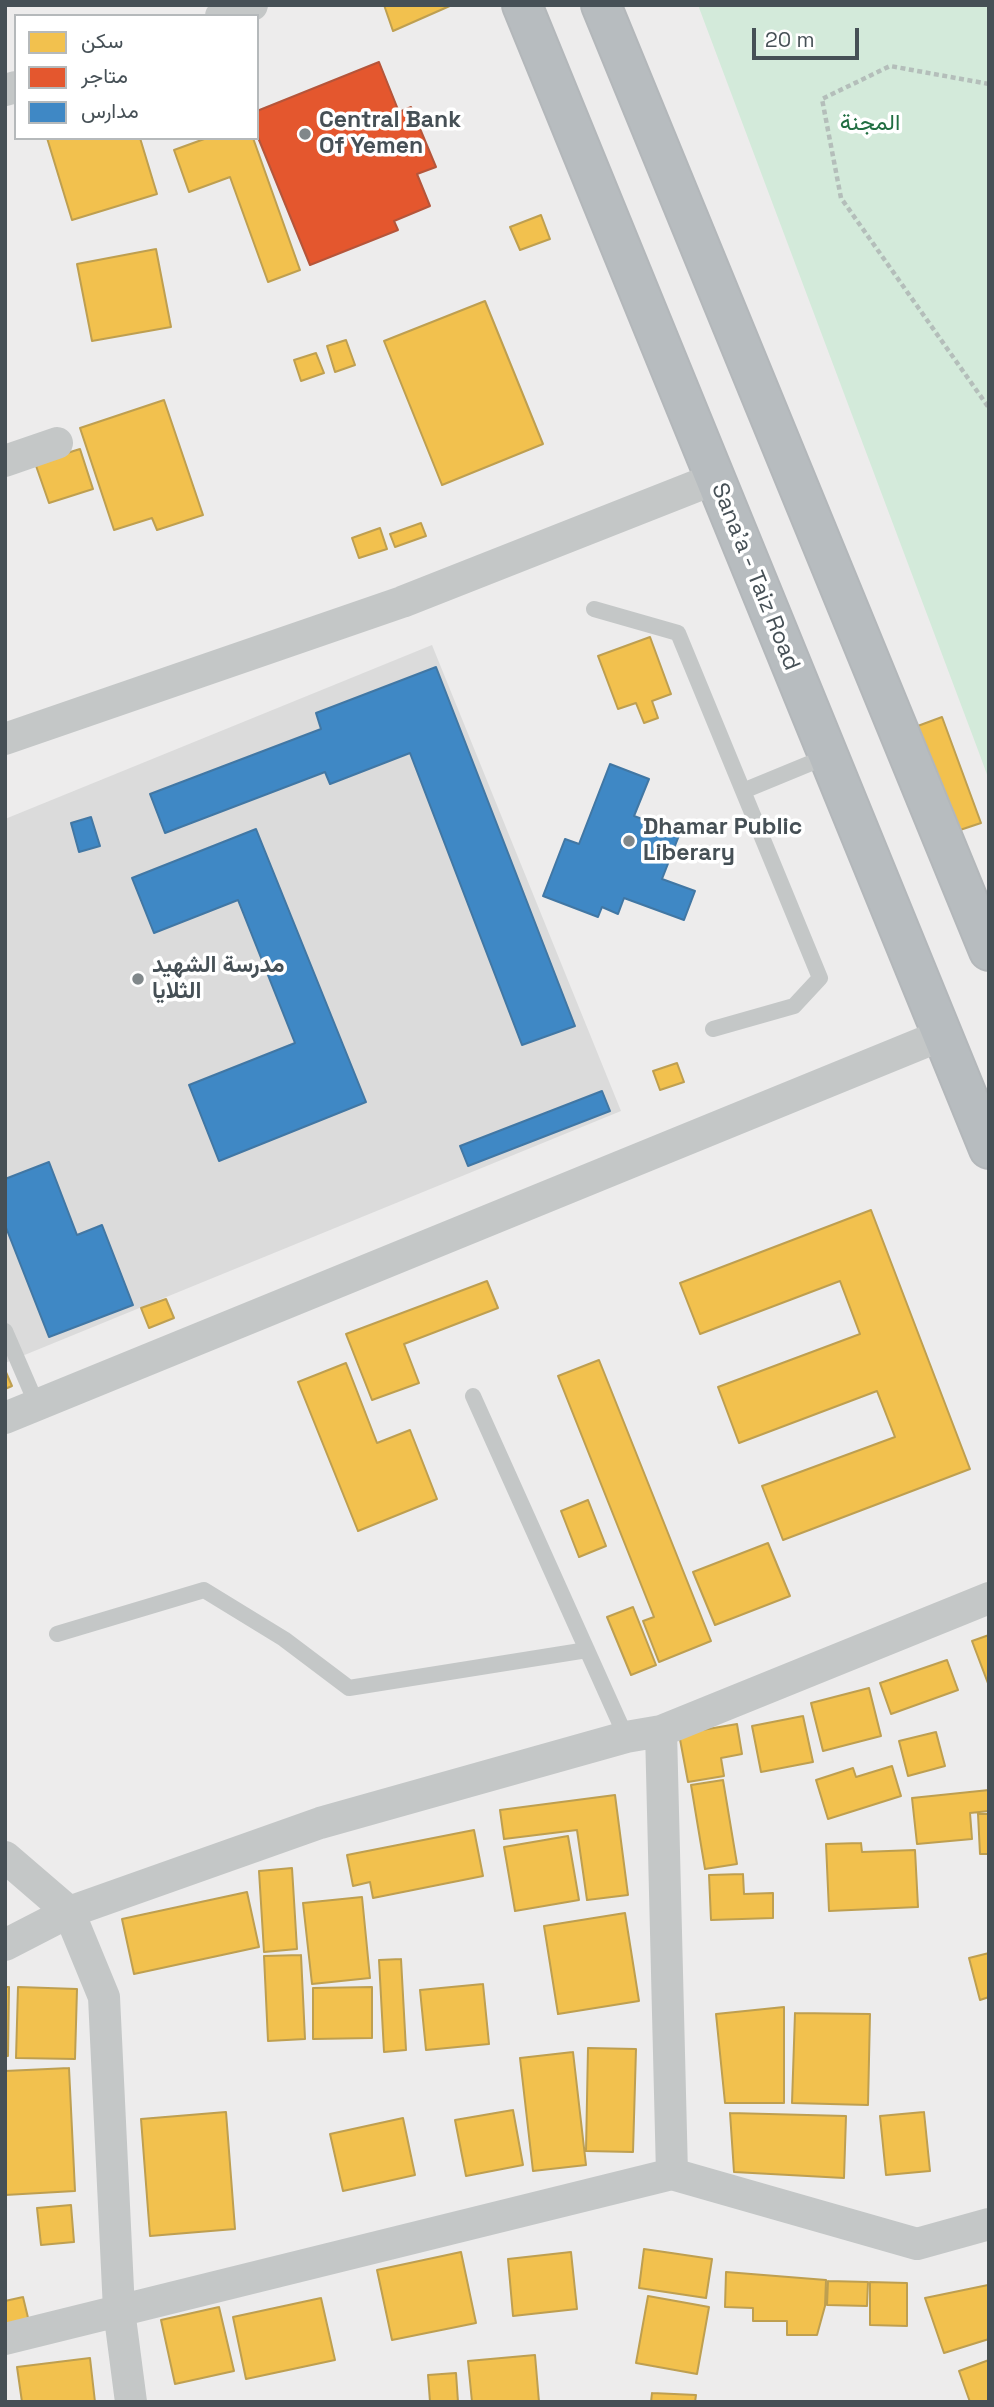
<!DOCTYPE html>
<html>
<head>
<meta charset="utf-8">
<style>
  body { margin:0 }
  #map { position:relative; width:994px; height:2407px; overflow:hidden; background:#edecec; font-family:"Space Grotesk",Vazirmatn,sans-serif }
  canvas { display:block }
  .frame { position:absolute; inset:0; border:7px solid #465056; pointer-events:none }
  .legend { position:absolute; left:14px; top:14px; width:245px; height:126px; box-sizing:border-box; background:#fff; border:2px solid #b5b9bb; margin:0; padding:9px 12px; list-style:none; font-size:21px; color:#465056 }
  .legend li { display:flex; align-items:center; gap:14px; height:35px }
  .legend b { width:35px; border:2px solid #b5b9bb }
  .scale { position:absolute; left:752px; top:28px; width:107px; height:32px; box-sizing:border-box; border:4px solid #465056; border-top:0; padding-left:9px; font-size:21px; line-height:24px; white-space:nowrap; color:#465056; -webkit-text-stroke:5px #fff; paint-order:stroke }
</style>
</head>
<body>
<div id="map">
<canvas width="994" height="2407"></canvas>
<div class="frame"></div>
<ul class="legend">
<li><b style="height:19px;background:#f2c14e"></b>سكن</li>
<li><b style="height:19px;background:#e4572e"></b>متاجر</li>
<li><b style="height:19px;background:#3f88c5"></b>مدارس</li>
</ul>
<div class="scale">20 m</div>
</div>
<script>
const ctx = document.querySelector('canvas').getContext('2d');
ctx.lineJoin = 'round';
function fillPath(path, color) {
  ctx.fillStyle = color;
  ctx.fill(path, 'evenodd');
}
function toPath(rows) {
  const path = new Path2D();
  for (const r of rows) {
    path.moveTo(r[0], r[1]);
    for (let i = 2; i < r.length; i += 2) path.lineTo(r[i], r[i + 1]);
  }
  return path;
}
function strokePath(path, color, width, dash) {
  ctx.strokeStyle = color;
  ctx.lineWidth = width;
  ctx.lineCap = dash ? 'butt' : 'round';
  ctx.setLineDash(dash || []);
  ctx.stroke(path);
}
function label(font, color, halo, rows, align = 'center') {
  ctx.font = font + ' "Space Grotesk",Vazirmatn,sans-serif';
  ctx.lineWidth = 7;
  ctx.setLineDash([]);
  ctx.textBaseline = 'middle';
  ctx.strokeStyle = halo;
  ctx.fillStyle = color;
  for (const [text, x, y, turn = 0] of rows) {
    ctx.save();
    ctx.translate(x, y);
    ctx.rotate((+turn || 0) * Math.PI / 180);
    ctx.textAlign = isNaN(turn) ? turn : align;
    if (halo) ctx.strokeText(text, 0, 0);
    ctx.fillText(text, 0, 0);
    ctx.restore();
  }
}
fillPath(toPath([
  [432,645,621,1111,5,1363,5,1225,49,1337,101,1225,77,1235,49,1162,5,1179,5,819],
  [436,667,575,1026,523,1045,410,753,330,783,325,772,165,833,150,795,321,729,316,713],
  [91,817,100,845,79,851,71,823],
  [238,900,366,1102,220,1161,189,1085,295,1043],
  [602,1091,610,1111,468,1166,461,1146]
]), '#dbdbdb');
fillPath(toPath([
  [698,5,989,5,989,780,978,750]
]), '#d3eada');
const homes = toPath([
  [384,5,452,5,393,31,384,5],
  [47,138,140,138,157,194,72,220,47,138],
  [207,138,253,138,300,270,268,282,230,177,189,192,174,150,207,138],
  [541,215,550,239,520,250,510,227,541,215],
  [156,249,171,327,92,341,77,264,156,249],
  [485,301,543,444,442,485,384,341,485,301],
  [346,340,355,365,335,372,327,346,346,340],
  [316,353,324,373,301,381,294,360,316,353],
  [164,400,203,515,157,530,152,518,114,530,80,428,164,400],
  [80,449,93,489,49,503,35,463,80,449],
  [421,523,426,536,395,547,390,534,421,523],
  [380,528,387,549,359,558,352,538,380,528],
  [650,637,671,694,652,701,658,718,644,723,636,703,618,709,598,656,650,637],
  [942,717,981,823,954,832,915,727,942,717],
  [677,1063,684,1082,660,1090,653,1071,677,1063],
  [871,1210,970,1469,783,1540,762,1486,895,1437,877,1391,739,1443,718,1387,860,1334,840,1281,700,1334,680,1283,871,1210],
  [487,1281,498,1308,404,1344,419,1383,372,1400,346,1334,487,1281],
  [166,1299,174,1318,149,1328,141,1308,166,1299],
  [599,1360,711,1641,659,1662,643,1621,654,1617,558,1376,599,1360],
  [346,1363,377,1443,410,1430,437,1499,358,1531,298,1382,346,1363],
  [5,1370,12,1386,5,1389,5,1370],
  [588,1500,606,1546,579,1557,561,1511,588,1500],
  [768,1543,790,1596,715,1625,693,1572,768,1543],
  [633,1607,656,1665,631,1675,607,1617,633,1607],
  [989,1635,989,1686,972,1641,989,1635],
  [947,1660,958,1690,891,1714,880,1683,947,1660],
  [869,1688,881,1736,823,1751,811,1703,869,1688],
  [803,1716,813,1762,761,1772,752,1726,803,1716],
  [737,1724,742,1754,721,1758,724,1776,688,1782,679,1734,737,1724],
  [936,1732,945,1766,908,1776,899,1741,936,1732],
  [892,1766,901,1796,828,1819,816,1780,853,1768,856,1777,892,1766],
  [723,1780,737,1864,705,1869,691,1785,723,1780],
  [989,1790,989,1811,970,1813,972,1839,917,1844,912,1798,989,1790],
  [615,1795,628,1895,587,1900,577,1830,504,1839,500,1810,615,1795],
  [978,1814,989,1814,989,1854,980,1854,978,1814],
  [474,1830,483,1876,373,1898,370,1882,353,1886,347,1855,474,1830],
  [568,1836,579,1900,515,1911,504,1847,568,1836],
  [861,1843,862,1852,915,1850,918,1907,829,1911,826,1844,861,1843],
  [292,1868,297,1949,264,1952,259,1871,292,1868],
  [743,1874,744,1894,773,1893,773,1918,711,1920,709,1875,743,1874],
  [247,1892,259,1947,134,1974,122,1919,247,1892],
  [362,1897,370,1978,312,1984,303,1903,362,1897],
  [625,1913,639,2001,558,2014,544,1926,625,1913],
  [989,1953,989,1997,980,2000,969,1958,989,1953],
  [301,1955,305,2039,268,2041,264,1956,301,1955],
  [401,1959,406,2050,384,2052,379,1960,401,1959],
  [483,1984,489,2044,426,2050,420,1990,483,1984],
  [5,1987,9,1987,8,2056,5,2056,5,1987],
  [18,1987,77,1989,75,2059,16,2058,18,1987],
  [372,1987,372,2038,313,2039,313,1988,372,1987],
  [784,2007,784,2103,725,2103,716,2014,784,2007],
  [795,2013,870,2014,868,2105,792,2103,795,2013],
  [588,2048,636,2049,633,2152,586,2151,588,2048],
  [573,2052,586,2165,533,2171,520,2058,573,2052],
  [69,2068,75,2191,5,2195,5,2071,69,2068],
  [513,2110,523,2165,466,2176,455,2120,513,2110],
  [226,2112,235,2229,150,2236,141,2119,226,2112],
  [924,2112,930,2171,886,2175,880,2116,924,2112],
  [730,2113,846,2116,844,2178,734,2172,730,2113],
  [403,2118,415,2175,343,2191,330,2134,403,2118],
  [71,2205,74,2242,41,2245,37,2208,71,2205],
  [644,2249,712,2259,706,2298,639,2288,644,2249],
  [461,2252,476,2323,392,2340,377,2270,461,2252],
  [571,2252,577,2309,513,2316,508,2259,571,2252],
  [726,2272,826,2280,825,2306,817,2335,787,2335,787,2321,753,2321,753,2308,725,2307,726,2272],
  [828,2281,868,2282,867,2306,827,2305,828,2281],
  [870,2282,907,2283,907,2326,870,2325,870,2282],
  [988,2285,989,2339,944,2353,925,2298,988,2285],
  [648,2296,709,2307,697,2374,636,2363,648,2296],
  [23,2297,30,2326,5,2332,5,2301,23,2297],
  [321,2298,335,2360,246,2379,233,2317,321,2298],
  [219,2307,234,2371,175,2384,161,2320,219,2307],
  [535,2355,539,2402,472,2402,468,2361,535,2355],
  [90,2358,95,2402,22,2402,17,2367,90,2358],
  [989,2360,989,2402,970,2402,959,2371,989,2360],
  [456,2373,458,2402,430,2402,428,2375,456,2373],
  [652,2393,696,2395,695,2402,651,2402,652,2393]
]);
fillPath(homes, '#f2c14e');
strokePath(homes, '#be9f50', 2);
const shops = toPath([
  [379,62,399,112,411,107,436,167,417,174,430,206,394,221,398,230,310,265,257,135,257,111,379,62]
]);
fillPath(shops, '#e4572e');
strokePath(shops, '#b5553a', 2);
const schools = toPath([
  [436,667,575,1026,522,1045,410,753,330,784,325,772,165,833,150,794,321,729,316,713,436,667],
  [610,764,649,779,634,816,680,833,662,879,695,891,684,920,624,898,618,914,602,907,598,917,543,896,565,839,579,844,610,764],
  [91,817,100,846,79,852,71,823,91,817],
  [256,829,366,1102,219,1161,189,1085,295,1043,238,900,154,933,132,878,256,829],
  [602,1091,610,1111,468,1166,460,1146,602,1091],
  [49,1162,77,1235,102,1225,133,1305,49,1337,5,1225,5,1179,49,1162]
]);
fillPath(schools, '#3f88c5');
strokePath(schools, '#4177a4', 2);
const highway = toPath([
  [522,5,989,1149],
  [601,5,989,951]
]);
strokePath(highway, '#b3b7ba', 42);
strokePath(toPath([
  [989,84,890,66,822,99,841,198,989,408]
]), '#b4beba', 4.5, [5, 3.5]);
strokePath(toPath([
  [594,609,678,633,820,978,794,1006,713,1029],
  [743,791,828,756],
  [5,1331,37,1405],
  [473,1396,626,1737],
  [57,1634,204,1590,284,1639,349,1688,587,1650]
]), '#c4c7c7', 16);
strokePath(toPath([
  [221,16,252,5],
  [5,90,16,87],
  [5,461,57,443],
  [5,739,402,602,714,479],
  [5,1418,942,1035],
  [661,1731,672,2174],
  [5,1857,69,1912,104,1997,119,2310,131,2402],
  [5,1945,69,1912,320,1823,626,1737,661,1731,989,1598],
  [5,2339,672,2174,917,2244,989,2224]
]), '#c4c7c7', 32);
strokePath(highway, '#b7bcbf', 38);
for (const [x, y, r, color] of [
  [305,134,7,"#80878a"],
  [629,841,7,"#80878a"],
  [138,979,7,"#80878a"]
]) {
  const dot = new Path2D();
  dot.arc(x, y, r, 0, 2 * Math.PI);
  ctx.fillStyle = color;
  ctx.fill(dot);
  strokePath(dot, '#fff', 2.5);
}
label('bold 23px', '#465056', '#fff', [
  ["Central Bank",319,121],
  ["Of Yemen",319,147],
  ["Dhamar Public",643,828],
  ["Liberary",643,854],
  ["مدرسة الشهيد",152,966],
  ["الثلايا",152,992]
], 'left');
label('23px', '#216e42', '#fff', [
  ["المجنة",870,124]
]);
label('23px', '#465056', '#fff', [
  ["Sana'a - Taiz Road",755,577,68]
]);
</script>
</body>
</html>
